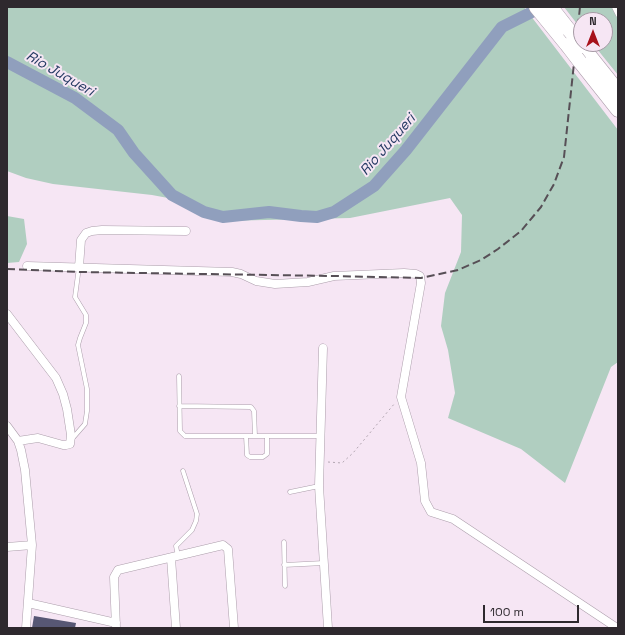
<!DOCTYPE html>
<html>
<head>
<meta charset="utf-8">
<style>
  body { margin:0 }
  #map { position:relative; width:625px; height:635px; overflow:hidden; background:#f6e6f4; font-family:"Space Grotesk",sans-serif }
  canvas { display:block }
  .frame { position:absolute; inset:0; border:8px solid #2e292e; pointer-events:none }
  .north { position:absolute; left:573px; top:12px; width:40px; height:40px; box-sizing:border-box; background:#f6e6f4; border:1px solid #a69aa5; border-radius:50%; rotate:0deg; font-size:11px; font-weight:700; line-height:16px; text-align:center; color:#2e292e }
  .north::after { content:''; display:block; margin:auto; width:14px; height:18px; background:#a7111b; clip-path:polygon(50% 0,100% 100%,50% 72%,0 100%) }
  .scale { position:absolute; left:483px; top:605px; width:96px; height:18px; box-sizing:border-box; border:2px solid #2e292e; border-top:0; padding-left:5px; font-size:12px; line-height:14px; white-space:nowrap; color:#2e292e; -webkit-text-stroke:3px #f6e6f4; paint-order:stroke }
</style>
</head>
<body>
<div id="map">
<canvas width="625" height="635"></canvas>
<div class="frame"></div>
<div class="north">N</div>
<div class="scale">100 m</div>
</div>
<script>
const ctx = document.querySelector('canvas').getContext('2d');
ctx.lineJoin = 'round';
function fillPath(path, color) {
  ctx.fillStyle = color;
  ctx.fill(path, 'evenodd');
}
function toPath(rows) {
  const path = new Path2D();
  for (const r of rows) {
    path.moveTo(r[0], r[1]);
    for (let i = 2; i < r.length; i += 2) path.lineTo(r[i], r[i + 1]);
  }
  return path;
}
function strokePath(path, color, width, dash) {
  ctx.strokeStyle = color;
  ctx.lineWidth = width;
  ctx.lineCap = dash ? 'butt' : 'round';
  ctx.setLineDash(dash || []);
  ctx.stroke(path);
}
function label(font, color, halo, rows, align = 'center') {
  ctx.font = font + ' "Space Grotesk",sans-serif';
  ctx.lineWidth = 4;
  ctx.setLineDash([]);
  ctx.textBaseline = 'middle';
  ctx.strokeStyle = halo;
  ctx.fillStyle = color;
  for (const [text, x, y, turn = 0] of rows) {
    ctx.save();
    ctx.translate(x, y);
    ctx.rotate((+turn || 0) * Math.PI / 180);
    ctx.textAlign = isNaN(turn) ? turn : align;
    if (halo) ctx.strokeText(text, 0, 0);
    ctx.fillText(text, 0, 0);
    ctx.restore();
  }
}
fillPath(toPath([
  [7,7,524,7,618,130,618,362,611,367,565,483,521,449,448,418,455,393,448,350,441,326,445,293,461,252,462,215,450,198,350,218,222,221,168,198,152,195,53,184,26,178,7,171],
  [564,7,618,7,618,75,593,44,605,44,605,20,581,20,581,29],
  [7,216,24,219,27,244,19,262,7,263]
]), '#b0cec0');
strokePath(toPath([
  [7,62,75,98,118,130,134,153,172,195,204,212,223,217,269,212,301,216,317,217,334,212,374,186,406,150,502,27,542,7]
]), '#909fbd', 12);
fillPath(toPath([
  [34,616,76,623,75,628,32,628]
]), '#575774');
const lane = toPath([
  [614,7,618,15],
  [179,376,180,431,185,436,320,436],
  [179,406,251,407,254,411,255,436],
  [246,436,247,455,250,457,263,457,267,454,267,436],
  [71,440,85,424,87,411,87,389,78,345,80,338,86,323,86,315,75,297,79,267],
  [290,492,319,486],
  [284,542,285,586],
  [178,556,176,546,192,530,196,521,197,514,183,471],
  [284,565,324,563]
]);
const street = toPath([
  [27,266,232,272,241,274,256,281,275,284,308,282,334,276,404,273,416,274,420,276,421,283,401,397,421,463,425,501,431,512,453,519,617,628],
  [79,267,81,240,86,233,92,231,102,230,186,231],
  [7,314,56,378,63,394,67,409,71,435,70,444,66,445,63,445,38,438,18,441],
  [323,348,319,486,328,628],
  [7,426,18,441,21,450,25,470,32,545,26,628],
  [7,547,32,545],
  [171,558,176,628],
  [28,603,116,623],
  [116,628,114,577,118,570,223,545,228,549,234,628]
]);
const highway = toPath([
  [536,7,567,45],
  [551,7,569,30],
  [582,46,618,91],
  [580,62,618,110]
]);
strokePath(lane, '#ac9eab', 5);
strokePath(street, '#ac9eab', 9);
strokePath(highway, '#ac9eab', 15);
strokePath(toPath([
  [328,462,342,463,353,453,395,403]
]), '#b2a6b1', 1, [2, 3]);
strokePath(lane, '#fff', 4);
strokePath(street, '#fff', 8);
strokePath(highway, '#fff', 14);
strokePath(toPath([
  [7,269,79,272,334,276,421,278,458,270,481,260,498,249,521,231,541,207,554,184,564,157,580,7]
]), '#574f56', 2, [8, 4]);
const highwayBridge = toPath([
  [569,30,582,46],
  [567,45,580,62]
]);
strokePath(highwayBridge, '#ac9eab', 15, []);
strokePath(highwayBridge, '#fff', 14);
label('italic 14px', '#253a63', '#f6e6f4', [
  ["Rio Juqueri",60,74,30],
  ["Rio Juqueri",388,145,-49]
]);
</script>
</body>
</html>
